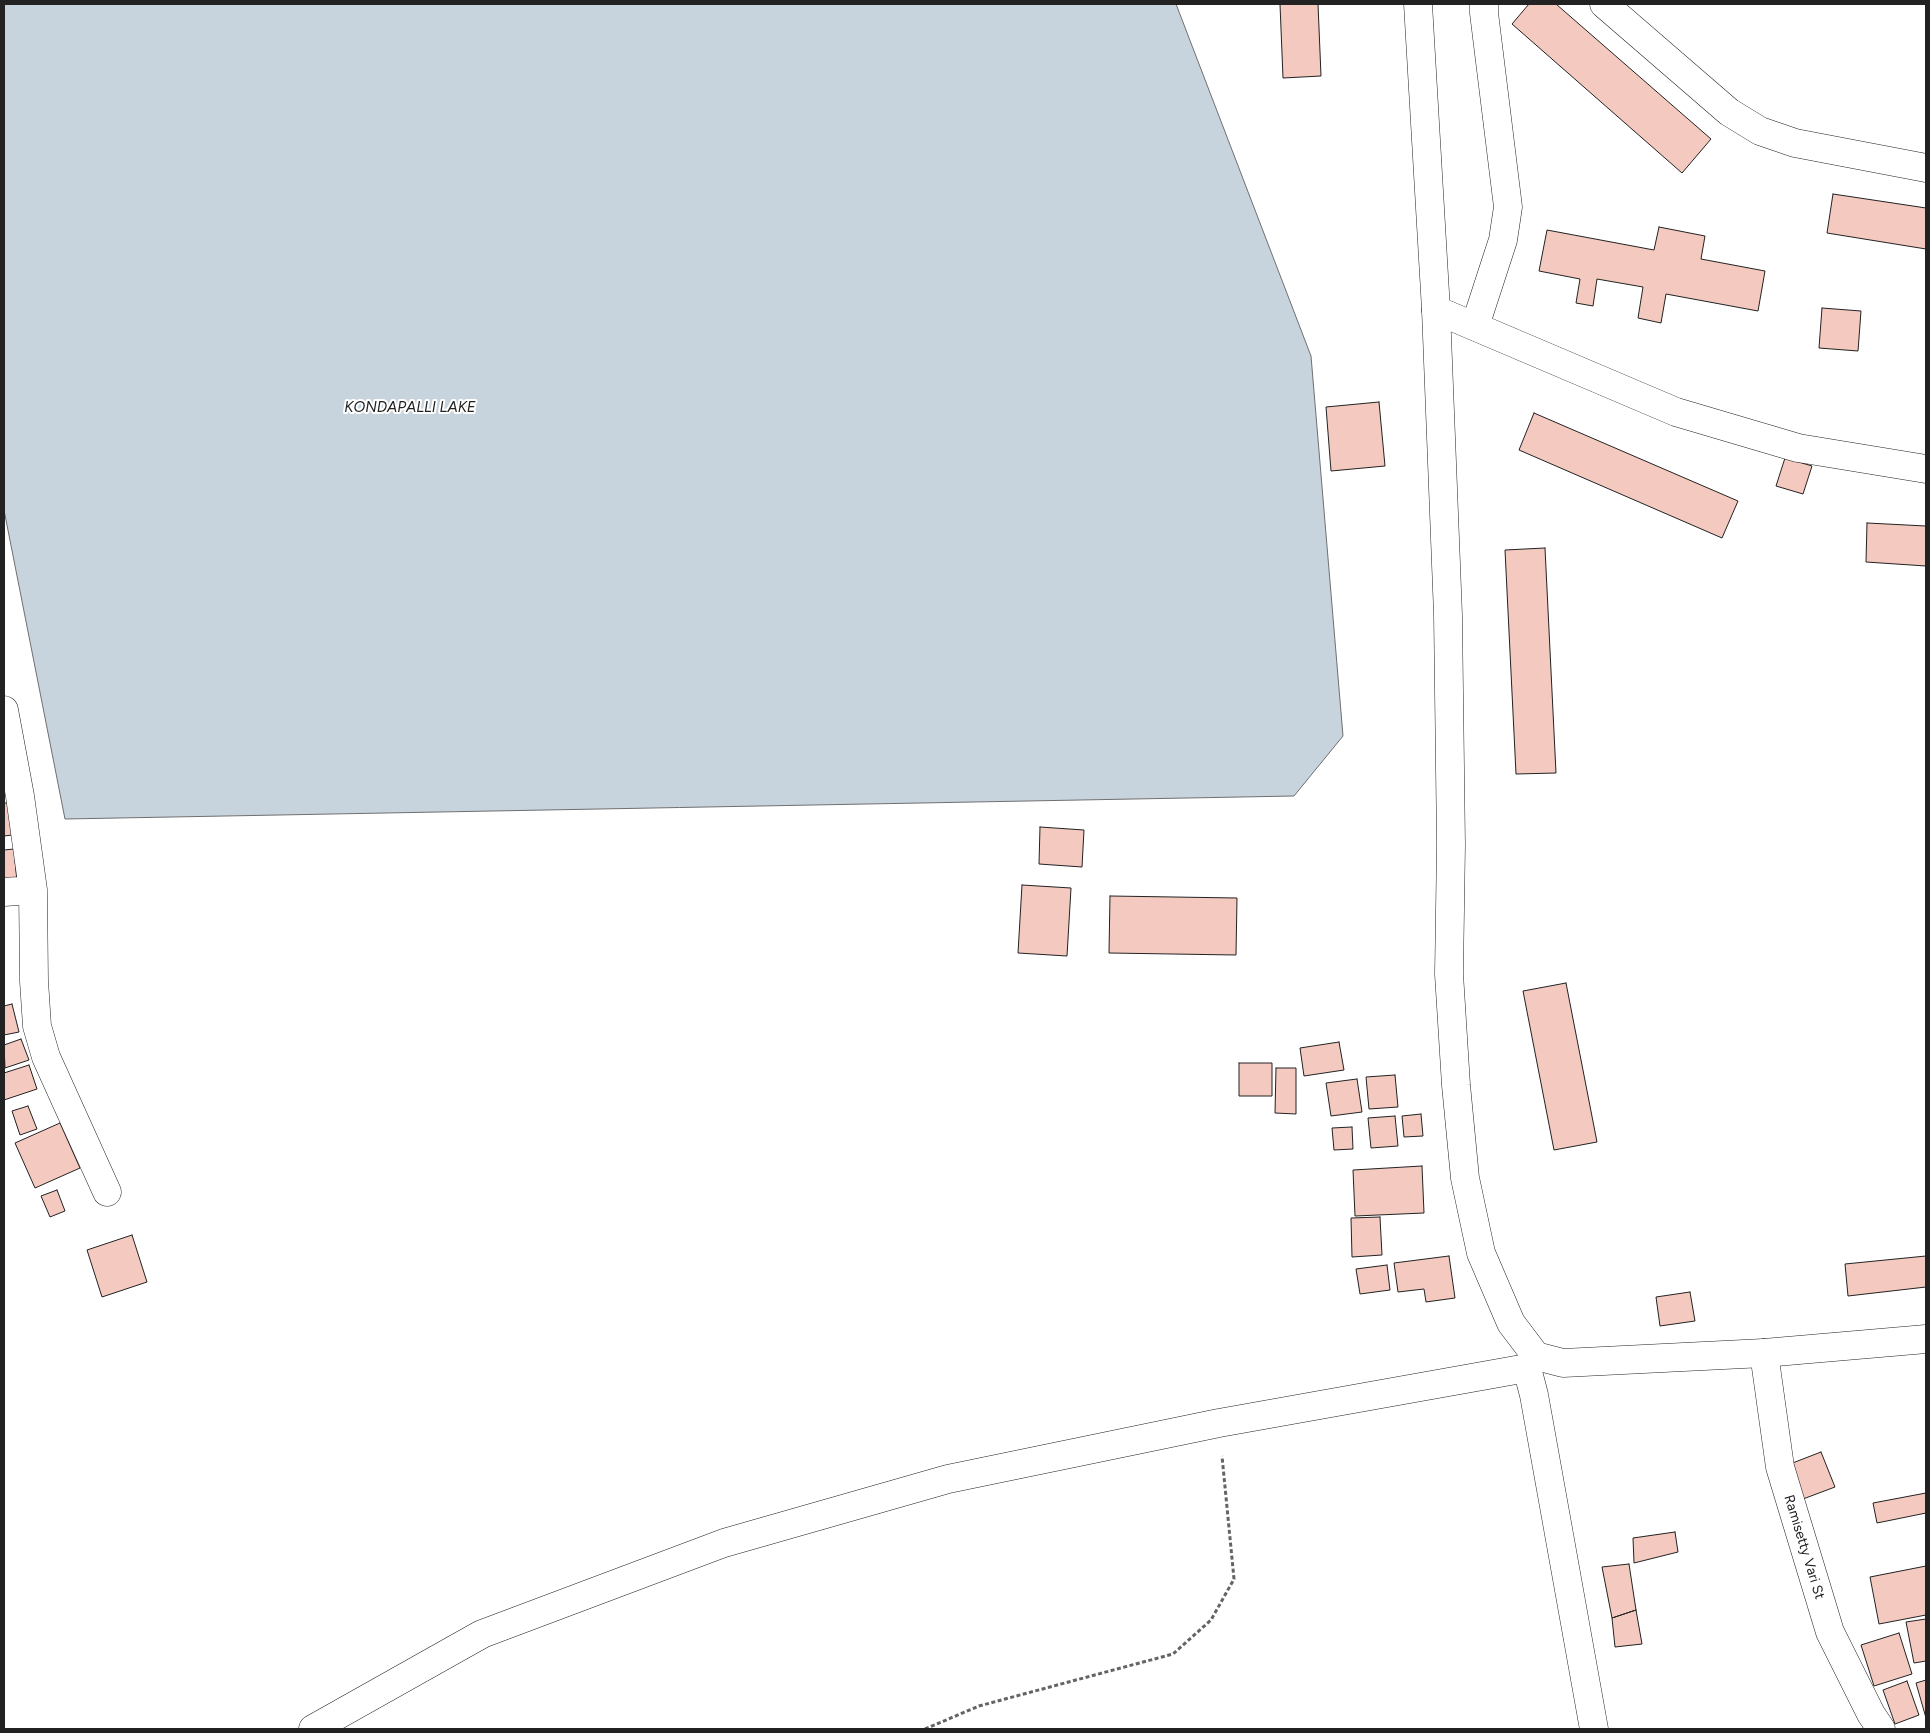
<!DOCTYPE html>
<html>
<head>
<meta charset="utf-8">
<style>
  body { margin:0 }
  #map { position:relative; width:1930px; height:1733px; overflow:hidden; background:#fff; font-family:Figtree,sans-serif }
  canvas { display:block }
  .frame { position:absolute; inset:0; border:5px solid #222; pointer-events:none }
</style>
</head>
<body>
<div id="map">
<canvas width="1930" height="1733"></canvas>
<div class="frame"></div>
</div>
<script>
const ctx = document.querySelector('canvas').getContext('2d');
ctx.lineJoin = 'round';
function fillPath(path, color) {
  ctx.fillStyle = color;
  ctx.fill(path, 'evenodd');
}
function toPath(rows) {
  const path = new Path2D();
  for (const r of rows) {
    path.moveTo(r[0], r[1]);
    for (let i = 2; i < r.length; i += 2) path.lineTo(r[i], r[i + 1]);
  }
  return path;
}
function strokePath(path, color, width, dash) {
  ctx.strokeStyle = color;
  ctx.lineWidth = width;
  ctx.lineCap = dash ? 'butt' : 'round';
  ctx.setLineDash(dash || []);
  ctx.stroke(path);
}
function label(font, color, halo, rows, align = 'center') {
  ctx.font = font + ' Figtree,sans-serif';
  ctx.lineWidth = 4;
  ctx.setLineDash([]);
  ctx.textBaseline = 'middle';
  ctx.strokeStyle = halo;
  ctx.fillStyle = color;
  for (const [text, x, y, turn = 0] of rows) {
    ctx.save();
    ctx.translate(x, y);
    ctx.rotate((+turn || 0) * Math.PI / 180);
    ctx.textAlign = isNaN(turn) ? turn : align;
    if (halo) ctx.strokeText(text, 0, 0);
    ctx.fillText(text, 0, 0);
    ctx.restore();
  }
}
const water = toPath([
  [4,4,1176,4,1311,356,1343,736,1294,796,65,819,4,510,4,4]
]);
fillPath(water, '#c7d3dd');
strokePath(water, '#6f6f6f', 1);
const building = toPath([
  [1280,4,1318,4,1321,76,1283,78,1280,4],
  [1529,4,1556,4,1711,139,1682,173,1512,24,1529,4],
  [1833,194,1926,208,1926,249,1827,233,1833,194],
  [1659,227,1705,236,1701,259,1765,271,1758,311,1666,294,1661,323,1638,318,1643,287,1597,279,1593,306,1576,303,1580,279,1539,271,1547,230,1654,250,1659,227],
  [1822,308,1861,311,1858,351,1819,348,1822,308],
  [1379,402,1385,466,1331,471,1326,407,1379,402],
  [1534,413,1738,501,1722,538,1519,450,1534,413],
  [1785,458,1812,466,1803,494,1776,486,1785,458],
  [1867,523,1926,526,1926,566,1866,562,1867,523],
  [1545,548,1556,773,1516,774,1505,550,1545,548],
  [4,803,9,803,12,835,4,836,4,803],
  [1040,827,1084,830,1082,867,1039,864,1040,827],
  [14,849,17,882,4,883,4,850,14,849],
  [1022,885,1071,888,1067,956,1018,953,1022,885],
  [1110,896,1237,898,1236,955,1109,953,1110,896],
  [1566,983,1597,1142,1554,1150,1523,991,1566,983],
  [12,1004,19,1032,4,1035,4,1006,12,1004],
  [21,1039,29,1060,5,1068,4,1045,21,1039],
  [1339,1042,1344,1070,1304,1076,1300,1048,1339,1042],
  [1239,1063,1272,1063,1272,1096,1239,1096,1239,1063],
  [29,1065,37,1089,4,1100,4,1073,29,1065],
  [1276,1068,1296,1068,1296,1114,1275,1113,1276,1068],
  [1395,1075,1398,1107,1369,1109,1366,1077,1395,1075],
  [1357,1079,1362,1112,1331,1116,1326,1083,1357,1079],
  [28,1106,37,1129,20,1135,12,1111,28,1106],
  [1421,1114,1423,1136,1404,1137,1402,1116,1421,1114],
  [1395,1116,1398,1146,1371,1148,1368,1118,1395,1116],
  [60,1123,80,1168,35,1188,15,1143,60,1123],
  [1352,1127,1353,1149,1334,1150,1332,1128,1352,1127],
  [1422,1166,1424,1213,1355,1216,1353,1170,1422,1166],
  [57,1190,65,1211,50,1217,41,1196,57,1190],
  [1380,1217,1382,1255,1352,1257,1351,1218,1380,1217],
  [132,1235,147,1282,102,1297,87,1250,132,1235],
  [1449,1256,1455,1298,1426,1302,1424,1289,1398,1292,1394,1263,1449,1256],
  [1926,1256,1926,1287,1848,1296,1845,1264,1926,1256],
  [1387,1265,1390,1290,1360,1294,1356,1269,1387,1265],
  [1690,1292,1695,1321,1660,1326,1656,1297,1690,1292],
  [1821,1452,1835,1487,1803,1499,1790,1464,1821,1452],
  [1926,1493,1926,1513,1877,1523,1873,1503,1926,1493],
  [1675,1532,1678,1552,1634,1563,1633,1538,1675,1532],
  [1629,1564,1636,1610,1612,1618,1602,1567,1629,1564],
  [1926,1566,1926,1615,1879,1624,1870,1577,1926,1566],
  [1636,1610,1642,1644,1615,1647,1612,1618,1636,1610],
  [1926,1619,1926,1661,1914,1663,1906,1622,1926,1619],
  [1899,1633,1912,1674,1874,1686,1861,1645,1899,1633],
  [1926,1680,1926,1718,1916,1683,1926,1680],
  [1907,1681,1919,1715,1895,1724,1883,1690,1907,1681]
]);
fillPath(building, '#f3c9c0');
strokePath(building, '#222', 1);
const minor = toPath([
  [1604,4,1729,112,1760,131,1795,143,1926,168],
  [1436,310,1676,412,1798,448,1926,469],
  [1475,326,1503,240,1508,207,1484,13,1484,4],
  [4,710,20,796,33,890,34,981,37,1026,46,1057,107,1192],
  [4,892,33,890],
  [1527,1368,1534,1395,1594,1729],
  [313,1729,482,1634,724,1543,948,1479,1219,1423,1527,1368,1536,1356],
  [1881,1729,1871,1714,1830,1632,1780,1467,1764,1353,1926,1339]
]);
const tertiary = toPath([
  [1418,4,1436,310,1448,615,1451,845,1449,974,1456,1085,1465,1178,1481,1253,1511,1323,1536,1356,1563,1363,1764,1353]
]);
strokePath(minor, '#222', 29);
strokePath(tertiary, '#222', 29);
strokePath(toPath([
  [925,1729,979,1706,1173,1654,1211,1620,1234,1579,1222,1456]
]), '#646464', 3, [4, 2.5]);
strokePath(minor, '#fff', 28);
strokePath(tertiary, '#fff', 28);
label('14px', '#222', '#fff', [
  ["Ramisetty Vari St",1804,1547,73]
]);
label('italic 15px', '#222', '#fff', [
  ["KONDAPALLI LAKE",410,408]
]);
</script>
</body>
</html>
